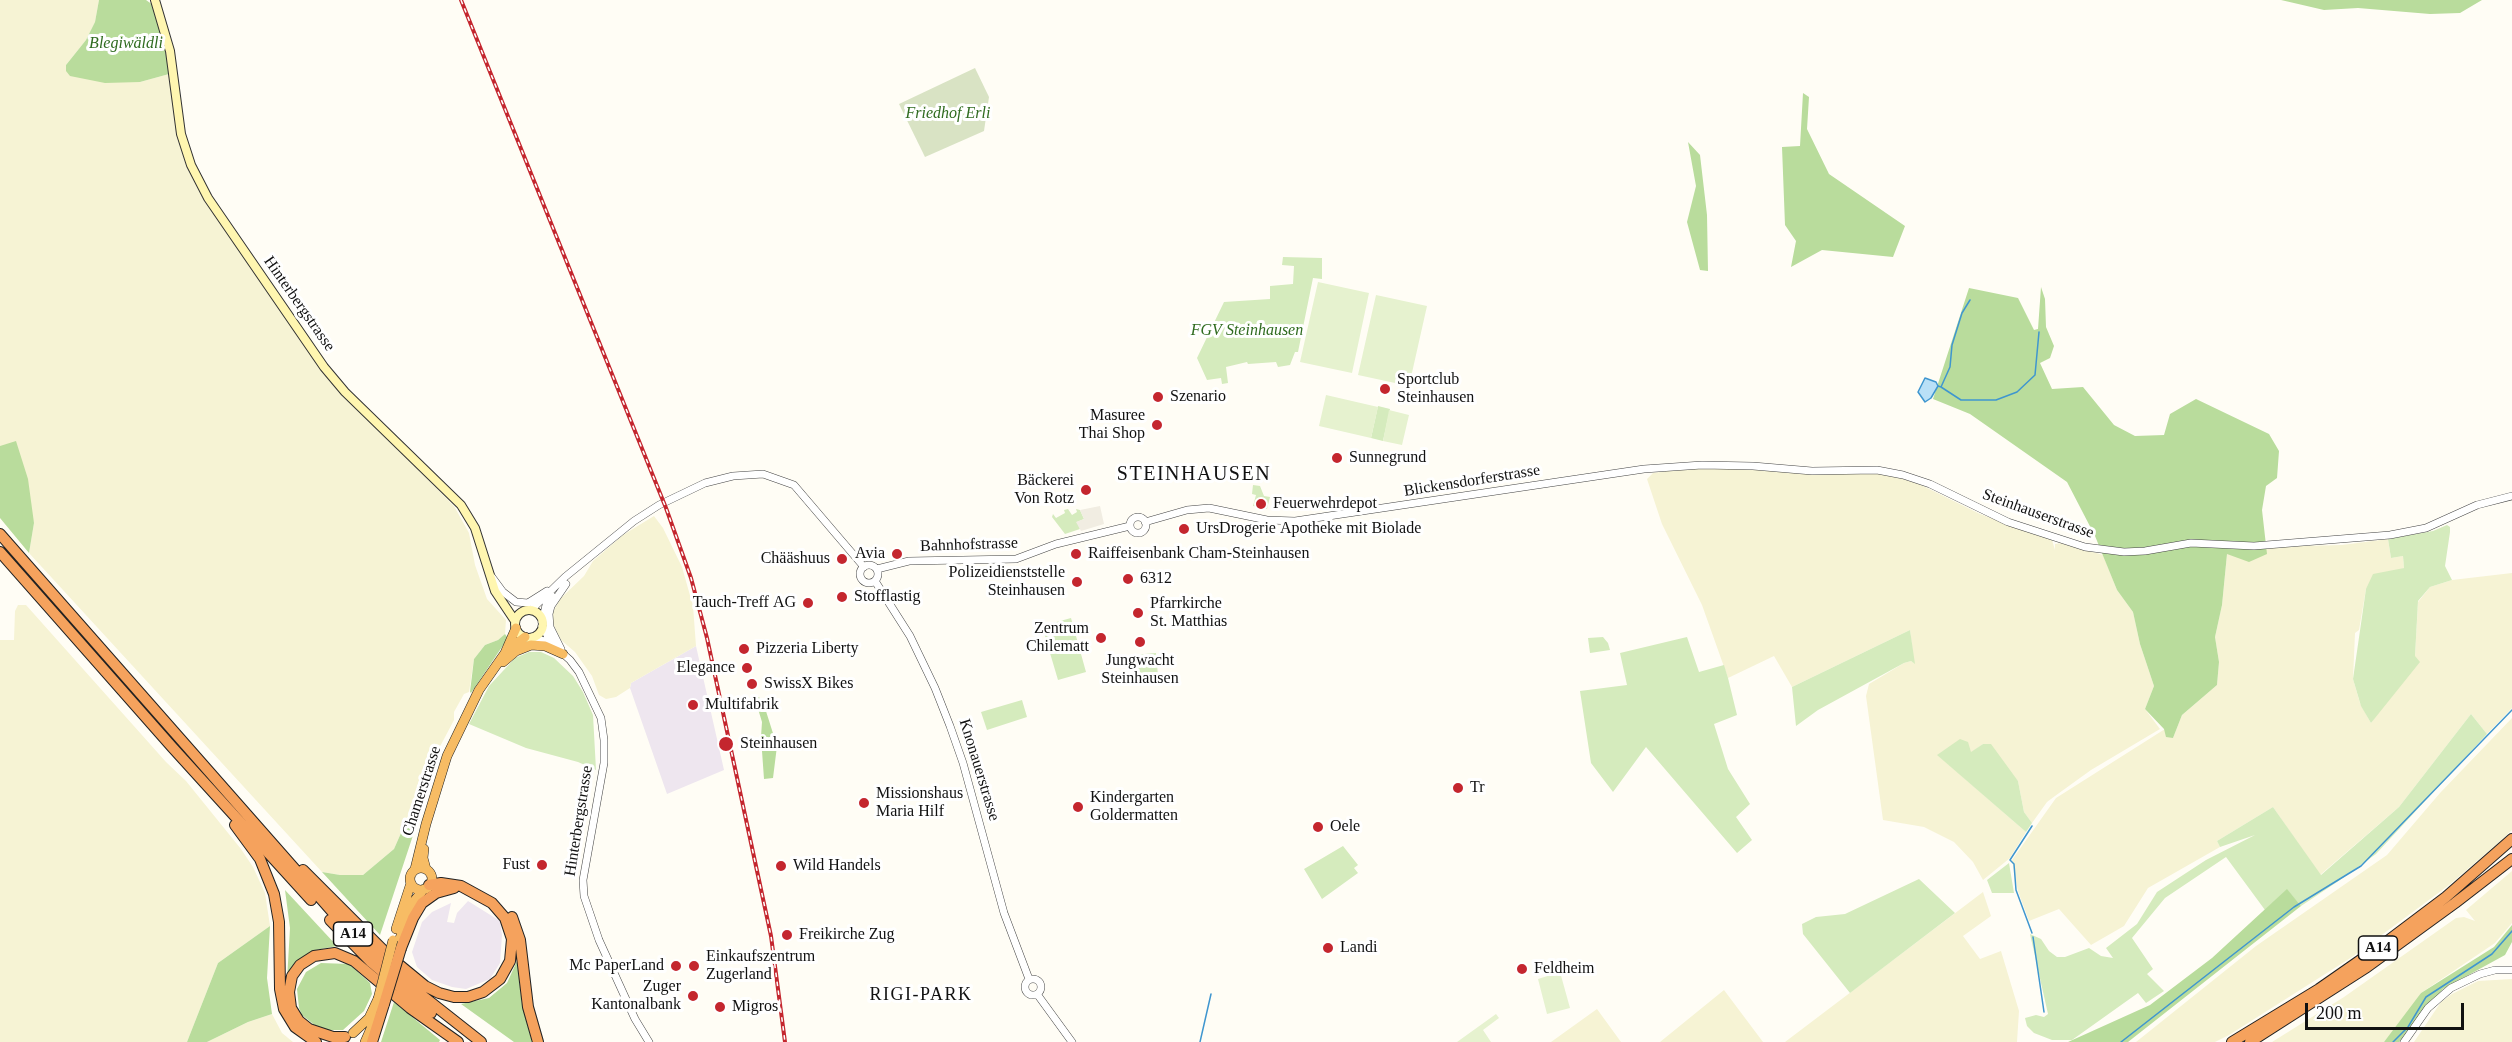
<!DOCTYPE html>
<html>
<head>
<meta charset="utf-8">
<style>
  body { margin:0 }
  #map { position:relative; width:2512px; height:1042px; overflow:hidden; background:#fffdf5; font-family:"Times New Roman",serif }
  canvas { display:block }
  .scale { position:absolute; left:2305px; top:1003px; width:159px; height:27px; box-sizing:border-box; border:3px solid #111; border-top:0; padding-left:8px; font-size:18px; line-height:21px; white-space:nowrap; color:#111; -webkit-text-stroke:4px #fff; paint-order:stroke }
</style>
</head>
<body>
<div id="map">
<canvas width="2512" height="1042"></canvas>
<div class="scale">200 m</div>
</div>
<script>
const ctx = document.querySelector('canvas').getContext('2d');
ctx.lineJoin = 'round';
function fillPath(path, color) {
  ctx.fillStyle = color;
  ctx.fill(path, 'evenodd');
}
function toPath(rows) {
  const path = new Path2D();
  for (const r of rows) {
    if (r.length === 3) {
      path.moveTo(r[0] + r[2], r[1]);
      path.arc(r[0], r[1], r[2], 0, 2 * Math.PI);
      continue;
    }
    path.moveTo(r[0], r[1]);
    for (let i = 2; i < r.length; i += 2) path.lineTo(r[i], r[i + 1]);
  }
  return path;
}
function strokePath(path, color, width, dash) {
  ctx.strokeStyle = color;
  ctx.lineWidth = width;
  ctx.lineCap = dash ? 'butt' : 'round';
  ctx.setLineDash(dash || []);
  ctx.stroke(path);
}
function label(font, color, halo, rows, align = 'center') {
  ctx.font = font + ' "Times New Roman",serif';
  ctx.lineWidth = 6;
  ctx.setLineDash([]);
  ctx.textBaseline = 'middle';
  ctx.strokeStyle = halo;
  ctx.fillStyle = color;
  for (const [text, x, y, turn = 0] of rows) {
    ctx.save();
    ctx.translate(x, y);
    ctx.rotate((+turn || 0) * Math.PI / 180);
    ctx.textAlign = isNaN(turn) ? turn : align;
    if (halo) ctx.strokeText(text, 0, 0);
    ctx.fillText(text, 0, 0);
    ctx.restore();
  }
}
fillPath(toPath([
  [696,646,724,770,667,794,630,688,631,683],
  [468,901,500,921,502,935,500,963,490,979,466,989,452,987,432,980,417,967,412,952,422,922,432,912,451,903,447,922,454,923,457,913]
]), '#eee6ef');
fillPath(toPath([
  [0,0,99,0,95,22,86,40,66,65,140,82,169,74,177,136,183,155,203,198,325,375,454,506,469,533,475,565,487,599,506,620,505,634,498,640,485,645,474,659,469,692,464,694,454,712,454,720,434,758,394,849,363,875,340,875,322,872,29,553,34,523,0,446],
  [1681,469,1746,469,1814,474,1885,474,1917,483,1980,514,2052,540,2055,550,2055,544,2062,543,2103,555,2117,590,2133,612,2140,644,2154,686,2145,709,2160,729,2091,770,2055,796,2047,802,2032,823,2024,812,2018,781,1983,744,1971,753,1938,755,2026,832,2010,858,1983,880,1973,862,1954,842,1924,827,1883,820,1866,696,1869,684,1904,663,1911,661,1914,663,1910,630,1792,687,1774,656,1728,678,1702,605,1662,524,1647,479,1653,473],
  [654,516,663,528,682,567,693,606,696,646,631,683,630,688,616,697,606,699,599,695,592,676,575,652,561,640,552,622,553,612,560,599,584,576,593,561,623,535],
  [2388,539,2391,558,2403,556,2404,568,2366,589,2359,630,2355,633,2353,679,2360,703,2371,723,2415,656,2418,602,2430,587,2452,580,2512,573,2512,708,2487,734,2471,714,2399,807,2320,875,2273,807,2217,841,2220,847,2148,888,2124,926,2091,945,2059,909,2029,921,2018,891,2012,860,2056,798,2165,729,2173,738,2182,715,2217,685,2219,662,2215,637,2222,605,2227,554,2266,547,2342,545],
  [18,605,26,605,166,762,186,781,241,849,253,867,265,893,270,926,218,963,187,1042,0,1042,0,640,14,640,15,611],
  [2512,718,2512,830,2498,843,2449,885,2352,957,2229,1035,2215,1042,2136,1042,2256,946,2387,855,2440,793],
  [2512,871,2512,923,2495,943,2421,993,2399,1032,2396,1028,2384,1042,2272,1042,2344,997,2456,918,2464,917,2475,921,2466,910],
  [1983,892,1991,916,1963,936,1980,959,2001,951,2019,1011,2017,1042,1785,1042],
  [2512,979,2512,1042,2414,1042,2441,1002,2452,994,2478,981],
  [1724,990,1763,1042,1660,1042],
  [1597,1009,1621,1042,1551,1042],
  [272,1014,282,1033,293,1042,207,1042,248,1022]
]), '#f6f3d4');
fillPath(toPath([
  [1283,257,1322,258,1322,279,1313,278,1298,352,1295,352,1290,365,1278,367,1276,362,1248,364,1247,362,1226,367,1228,383,1222,384,1221,378,1207,380,1197,358,1224,302,1270,299,1270,286,1293,284,1294,266,1282,265],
  [1378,406,1390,409,1383,441,1371,438],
  [1253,485,1260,486,1264,496,1270,497,1267,509,1253,506,1256,495,1252,494],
  [1068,509,1072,515,1077,512,1076,509,1080,510,1084,519,1077,522,1080,529,1065,534,1052,517,1053,514,1056,518,1065,513,1064,510],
  [2447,525,2450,527,2450,532,2445,566,2452,580,2430,587,2418,601,2415,656,2420,662,2371,723,2361,706,2353,679,2366,589,2373,574,2404,568,2403,556,2391,558,2388,539,2433,531],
  [1071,618,1086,672,1058,680,1042,626],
  [1910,630,1915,664,1911,661,1904,663,1818,710,1796,726,1792,687],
  [1603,637,1608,643,1610,650,1590,653,1588,638],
  [1687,637,1699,672,1724,665,1728,678,1737,715,1714,724,1728,769,1750,804,1736,817,1752,840,1737,853,1646,747,1613,792,1591,763,1580,691,1627,685,1620,653],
  [529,652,541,652,554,658,573,676,583,692,593,715,596,770,578,762,526,748,469,724,489,686,515,658],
  [1156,653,1158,676,1135,680,1131,658,1133,655],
  [1022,700,1027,717,987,730,981,712],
  [2471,714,2487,734,2376,854,2337,882,2301,906,2287,890,2265,910,2226,857,2165,898,2132,938,2153,969,2147,974,2164,991,2146,1003,2138,993,2072,1040,2052,1040,2034,1033,2027,1026,2025,1018,2036,1015,2044,1017,2048,1014,2030,934,2041,939,2049,951,2057,957,2065,957,2089,948,2101,956,2113,958,2106,948,2137,924,2157,892,2206,860,2255,835,2220,847,2217,841,2273,807,2321,875,2399,807],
  [1960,739,1968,742,1971,752,1983,744,1991,744,2018,781,2024,812,2032,823,2026,832,1937,755],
  [1343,846,1358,865,1354,868,1358,873,1322,899,1304,869],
  [2009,863,2014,893,1992,893,1987,880],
  [1919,879,1955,913,1850,993,1803,934,1802,924,1816,917,1845,914]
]), '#d5ebbd');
fillPath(toPath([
  [99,0,146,0,153,5,162,30,169,74,140,82,105,83,70,76,66,71,66,65,86,40,95,22],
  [2281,0,2482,0,2460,13,2430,14,2358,8,2324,10],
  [1803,93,1809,97,1807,129,1829,174,1905,226,1893,257,1822,250,1791,267,1796,241,1785,225,1782,147,1800,146],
  [1688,142,1700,155,1707,215,1708,271,1700,270,1687,222,1696,186],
  [2041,287,2045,299,2046,327,2054,346,2050,358,2040,363,2052,389,2083,387,2114,425,2135,436,2164,435,2170,414,2196,399,2269,434,2279,451,2277,478,2266,486,2262,510,2267,554,2249,562,2227,554,2222,605,2215,637,2219,662,2217,685,2182,715,2173,738,2166,737,2164,729,2145,709,2154,686,2140,644,2133,612,2117,590,2095,536,2067,482,1970,414,1933,399,1969,288,2018,298,2034,330,2038,329],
  [16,441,28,479,34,523,29,553,0,518,0,446],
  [505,634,508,638,471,693,470,692,474,659,485,645,498,640],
  [759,697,765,708,777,746,773,778,764,779,761,737,762,722,755,699],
  [434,758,434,772,380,935,322,872,340,875,363,875,394,849],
  [2287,889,2301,906,2128,1042,2068,1042,2150,1005,2212,958],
  [285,890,337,946,316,950,299,962,287,980,290,928],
  [2512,925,2512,942,2505,955,2443,989,2410,1033,2399,1042,2384,1042,2421,993,2494,947],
  [270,926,267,978,272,1014,248,1022,207,1042,187,1042,218,963],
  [517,961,522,1005,532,1042,514,1042,461,1004,489,998,507,983],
  [321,963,349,964,370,983,372,994,364,1011,343,1030,327,1030,317,1027,302,1015,299,1008,297,989,306,972],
  [394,1002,440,1040,439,1042,381,1042]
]), '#b9dc9c');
fillPath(toPath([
  [975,68,989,97,984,131,925,157,899,104]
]), '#d9e3c4');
fillPath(toPath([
  [1318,282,1369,293,1352,373,1300,362],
  [1376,295,1427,306,1409,386,1358,375],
  [1326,395,1378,407,1371,438,1319,426],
  [1389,410,1409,415,1402,445,1383,441],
  [1560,972,1570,1008,1547,1014,1538,979],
  [1496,1014,1499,1018,1483,1030,1491,1042,1457,1042]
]), '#e6f2cf');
fillPath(toPath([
  [1100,506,1104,524,1081,531,1076,522,1084,519,1080,510]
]), '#f1ede2');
const water = toPath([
  [1925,378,1936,382,1938,386,1931,398,1925,402,1918,392,1925,378]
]);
fillPath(water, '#b9e0f7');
strokePath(water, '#3f96cf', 1.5);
strokePath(toPath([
  [1938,386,1941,387,1950,367,1952,345,1962,313,1970,300],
  [1941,387,1961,400,1996,400,2017,392,2035,375,2039,332],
  [2032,826,2010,860,2014,864,2016,890,2032,933],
  [2033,937,2044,1012],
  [1200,1042,1211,994],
  [2121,1042,2294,907,2361,866,2512,710],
  [2393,1042,2408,1027,2426,997,2492,954,2512,931]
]), '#3f96cf', 1.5);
const tertiary = toPath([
  [1138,525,8],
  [1145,522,1187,510,1209,508,1267,520,1295,521,1644,469,1702,465,1753,466,1812,471,1877,470,1903,475,1930,484,2008,522,2085,547,2124,552,2145,551,2191,543,2254,546,2390,535,2426,528,2477,505,2512,496],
  [869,574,9],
  [877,569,909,561,1016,559,1056,544,1130,526],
  [492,577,503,592,516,602,528,603,547,591],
  [875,581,910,636,935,688,950,726,963,763,1004,913,1029,979],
  [531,610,565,577,634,521,659,505,705,483,733,476,763,474,794,485,864,567],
  [542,622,546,605,552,596],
  [542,626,552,644,570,660,579,672,601,718,604,740,604,763,583,880,584,896,599,940,635,1019,649,1042],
  [533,637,550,643],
  [561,649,550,627,549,614,551,606,566,584],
  [1033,987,8],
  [1037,994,1072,1042],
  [2404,1042,2428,1008,2451,988,2480,974,2495,970,2512,970]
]);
const secondary = toPath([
  [155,0,170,51,181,134,191,165,208,198,324,367,345,392,461,505,475,528,495,591,515,621],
  [529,624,14]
]);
const trunk = toPath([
  [507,651,525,637],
  [503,662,516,651,531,645,545,646,563,654],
  [424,849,423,858,426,869],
  [421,879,11],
  [415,869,426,824,447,756,479,690,505,653,516,628],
  [396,929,411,883],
  [398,945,410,906,424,889],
  [353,1033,369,1018,378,999],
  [365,1042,376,1017]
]);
const motorway = toPath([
  [0,534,337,917,410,986,481,1042],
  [0,552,172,747,311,900],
  [235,825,260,859,274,894,279,922,280,989,284,1009,295,1027,316,1042],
  [303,870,391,958,425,986,439,993,454,997,468,997,483,992,500,979,510,961,512,939,505,918,492,903,461,886,441,883,429,885],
  [512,917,520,940,528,1007,538,1042],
  [330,920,371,962,431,1013],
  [401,948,413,918,422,903,436,893,454,888],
  [345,1037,333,1037,309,1029,299,1021,291,1008,289,992,292,976,300,965,314,956,335,953,354,961,410,1008,458,1042],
  [372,1042,384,1004],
  [2232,1042,2319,989,2385,943,2446,897,2512,839],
  [2250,1042,2367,967,2455,903,2512,859]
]);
strokePath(tertiary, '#444', 8);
strokePath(secondary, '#333', 10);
strokePath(trunk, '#222', 10);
strokePath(motorway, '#222', 12);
strokePath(tertiary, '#fff', 7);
strokePath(secondary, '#fff6b0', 8);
strokePath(trunk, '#f7bc64', 9);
strokePath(motorway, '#f5a25d', 10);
const rail = toPath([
  [461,0,666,508,691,578,707,638,771,936,785,1042]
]);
strokePath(rail, '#c4262e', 4);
strokePath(rail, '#fff', 1.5, [4.5]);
const trunkBridge = toPath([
  [378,999,393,940]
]);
const motorwayBridge = toPath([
  [384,1004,401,948]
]);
strokePath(trunkBridge, '#222', 10, []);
strokePath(motorwayBridge, '#222', 12, []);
strokePath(trunkBridge, '#f7bc64', 9);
strokePath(motorwayBridge, '#f5a25d', 10);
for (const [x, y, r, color] of [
  [1385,389,6,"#c4262e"],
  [1158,397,6,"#c4262e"],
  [1157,425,6,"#c4262e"],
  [1337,458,6,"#c4262e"],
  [1086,490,6,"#c4262e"],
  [1261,504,6,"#c4262e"],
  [1184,529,6,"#c4262e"],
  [897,554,6,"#c4262e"],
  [1076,554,6,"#c4262e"],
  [842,559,6,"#c4262e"],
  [1128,579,6,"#c4262e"],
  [1077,582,6,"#c4262e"],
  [842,597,6,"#c4262e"],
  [808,603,6,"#c4262e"],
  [1138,613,6,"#c4262e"],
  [1101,638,6,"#c4262e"],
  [1140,642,6,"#c4262e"],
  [744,649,6,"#c4262e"],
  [747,668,6,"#c4262e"],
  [752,684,6,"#c4262e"],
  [693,705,6,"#c4262e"],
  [726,744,8,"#c4262e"],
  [1458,788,6,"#c4262e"],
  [864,803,6,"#c4262e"],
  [1078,807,6,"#c4262e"],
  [1318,827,6,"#c4262e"],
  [542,865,6,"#c4262e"],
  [781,866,6,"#c4262e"],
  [787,935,6,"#c4262e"],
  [1328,948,6,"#c4262e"],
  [676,966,6,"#c4262e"],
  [694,966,6,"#c4262e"],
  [1522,969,6,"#c4262e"],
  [693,996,6,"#c4262e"],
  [720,1007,6,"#c4262e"]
]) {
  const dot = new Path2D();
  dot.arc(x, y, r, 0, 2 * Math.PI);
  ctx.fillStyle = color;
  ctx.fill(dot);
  strokePath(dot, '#fff', 2);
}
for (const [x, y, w] of [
  [353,934,39],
  [2378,948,39]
]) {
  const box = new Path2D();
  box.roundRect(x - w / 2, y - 12, w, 24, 4.5);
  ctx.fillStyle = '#fff';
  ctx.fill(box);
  strokePath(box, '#111', 1.5);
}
label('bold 15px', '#111', null, [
  ["A14",353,934],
  ["A14",2378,948]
]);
label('italic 16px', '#2f6b1f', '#fff', [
  ["Blegiwäldli",126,44],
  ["Friedhof Erli",948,114],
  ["FGV Steinhausen",1247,331]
]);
label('16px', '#111', '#fff', [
  ["Hinterbergstrasse",299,304,55],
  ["Blickensdorferstrasse",1472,481,-9],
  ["Steinhauserstrasse",2038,514,20],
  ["Bahnhofstrasse",969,545,-2],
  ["Knonauerstrasse",979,770,73],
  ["Chamerstrasse",422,791,-72],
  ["Hinterbergstrasse",579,821,-81]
]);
label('16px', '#111', '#fff', [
  ["Sportclub",1397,380],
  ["Steinhausen",1397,398],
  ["Szenario",1170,397],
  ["Masuree",1145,416,"right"],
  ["Thai Shop",1145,434,"right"],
  ["Sunnegrund",1349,458],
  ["Bäckerei",1074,481,"right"],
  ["Von Rotz",1074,499,"right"],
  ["Feuerwehrdepot",1273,504],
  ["UrsDrogerie Apotheke mit Biolade",1196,529],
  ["Avia",885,554,"right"],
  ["Raiffeisenbank Cham-Steinhausen",1088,554],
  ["Chääshuus",830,559,"right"],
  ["Polizeidienststelle",1065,573,"right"],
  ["Steinhausen",1065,591,"right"],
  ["6312",1140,579],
  ["Stofflastig",854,597],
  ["Tauch-Treff AG",796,603,"right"],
  ["Pfarrkirche",1150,604],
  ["St. Matthias",1150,622],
  ["Zentrum",1089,629,"right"],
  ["Chilematt",1089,647,"right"],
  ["Pizzeria Liberty",756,649],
  ["Jungwacht",1140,661,"center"],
  ["Steinhausen",1140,679,"center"],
  ["Elegance",735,668,"right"],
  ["SwissX Bikes",764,684],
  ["Multifabrik",705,705],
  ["Steinhausen",740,744],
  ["Tr",1470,788],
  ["Missionshaus",876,794],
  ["Maria Hilf",876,812],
  ["Kindergarten",1090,798],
  ["Goldermatten",1090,816],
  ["Oele",1330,827],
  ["Fust",530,865,"right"],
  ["Wild Handels",793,866],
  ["Freikirche Zug",799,935],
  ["Landi",1340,948],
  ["Einkaufszentrum",706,957],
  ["Zugerland",706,975],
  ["Mc PaperLand",664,966,"right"],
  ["Feldheim",1534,969],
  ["Zuger",681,987,"right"],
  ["Kantonalbank",681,1005,"right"],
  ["Migros",732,1007]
], 'left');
ctx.letterSpacing = '1.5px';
label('18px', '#111', '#fff', [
  ["RIGI-PARK",921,995]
]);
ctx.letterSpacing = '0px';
ctx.letterSpacing = '1.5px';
label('20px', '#111', '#fff', [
  ["STEINHAUSEN",1194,475]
]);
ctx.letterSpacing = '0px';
</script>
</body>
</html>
